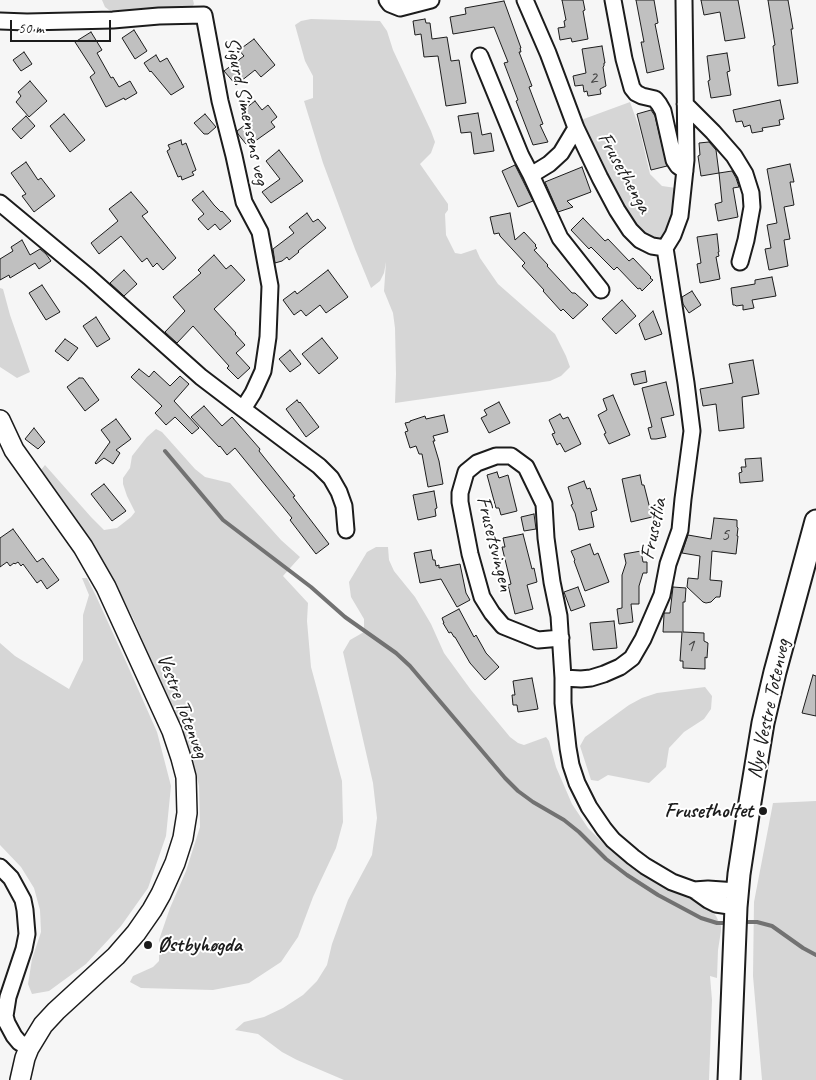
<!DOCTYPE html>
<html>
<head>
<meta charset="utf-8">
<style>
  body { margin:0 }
  #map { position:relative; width:816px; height:1080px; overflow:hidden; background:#f6f6f6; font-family:Caveat,sans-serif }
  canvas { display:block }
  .scale { position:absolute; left:10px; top:20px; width:101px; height:22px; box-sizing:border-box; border:2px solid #1c1c1c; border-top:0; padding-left:6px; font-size:15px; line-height:18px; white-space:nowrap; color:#1c1c1c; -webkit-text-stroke:4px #fff; paint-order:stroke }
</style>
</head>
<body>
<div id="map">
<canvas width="816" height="1080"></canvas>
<div class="scale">50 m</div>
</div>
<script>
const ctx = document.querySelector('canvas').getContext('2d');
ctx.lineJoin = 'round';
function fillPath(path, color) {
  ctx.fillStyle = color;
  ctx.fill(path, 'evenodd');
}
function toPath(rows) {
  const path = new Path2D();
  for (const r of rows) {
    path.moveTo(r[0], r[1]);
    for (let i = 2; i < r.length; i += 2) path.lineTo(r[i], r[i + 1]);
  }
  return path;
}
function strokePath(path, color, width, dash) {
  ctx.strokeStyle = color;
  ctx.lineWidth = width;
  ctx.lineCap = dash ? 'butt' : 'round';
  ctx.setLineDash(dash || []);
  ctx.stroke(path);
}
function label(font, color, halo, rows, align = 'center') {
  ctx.font = font + ' Caveat,sans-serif';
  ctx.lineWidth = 4;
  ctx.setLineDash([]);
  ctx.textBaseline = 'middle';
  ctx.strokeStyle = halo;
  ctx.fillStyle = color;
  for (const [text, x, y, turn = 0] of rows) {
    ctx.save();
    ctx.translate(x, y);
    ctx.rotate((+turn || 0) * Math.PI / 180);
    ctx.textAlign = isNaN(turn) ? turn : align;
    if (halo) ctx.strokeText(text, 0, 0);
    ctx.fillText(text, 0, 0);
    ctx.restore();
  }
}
fillPath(toPath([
  [102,0,193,0,194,4,190,10,113,13,105,7],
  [311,19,380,21,387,31,393,50,431,131,435,142,431,153,420,164,448,204,448,210,445,214,446,235,455,253,461,254,476,249,480,258,498,284,555,334,566,356,570,367,561,376,550,381,395,403,396,374,395,328,393,313,384,291,386,262,384,273,380,281,371,288,355,249,323,163,304,101,313,98,313,76,305,61,295,25,301,21],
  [630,102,639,127,650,174,662,186,676,188,675,210,669,228,662,238,651,237,636,229,617,204,581,120],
  [0,288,3,289,10,315,30,372,17,378,0,367],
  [156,429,162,432,195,469,205,477,230,483,281,540,300,557,283,576,308,603,307,621,311,667,342,781,343,822,336,848,313,897,298,937,281,962,249,983,213,990,141,988,130,982,133,976,153,967,159,961,159,940,170,908,186,871,200,827,199,786,190,749,133,618,108,570,89,540,40,471,45,465,91,517,104,530,117,528,131,517,135,512,127,496,123,484,123,478,130,468,132,456,147,437],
  [376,547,388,547,389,560,394,571,415,597,431,624,444,653,471,690,510,737,518,743,524,745,546,737,549,741,556,767,572,804,588,828,610,850,640,873,668,887,699,901,707,906,716,916,721,926,721,931,718,950,717,978,710,976,712,1000,709,1080,344,1080,297,1060,282,1052,258,1034,235,1030,244,1022,264,1017,283,1008,303,995,317,981,327,965,332,944,348,900,372,855,377,818,373,783,343,652,350,640,364,632,364,619,351,597,349,582,367,552],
  [82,578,87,578,96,596,127,664,157,732,171,786,166,836,148,888,121,926,86,964,49,991,32,994,28,984,32,959,41,932,40,910,34,888,21,867,0,845,0,643,15,656,69,689,83,660,83,615,89,595],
  [705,687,712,696,711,709,704,719,684,732,669,748,666,767,649,783,608,775,598,781,591,780,580,746,585,737,629,705,642,698,657,693],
  [816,801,816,1080,762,1080,753,976,754,902,773,803]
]), '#d6d6d6');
strokePath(toPath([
  [165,451,223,520,311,587,345,617,396,653,410,666,505,778,518,791,533,802,564,820,579,832,606,859,627,875,658,895,701,918,717,923,729,923],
  [743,922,757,922,772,926,803,948,816,955]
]), '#727272', 4);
const building = toPath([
  [562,0,583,0,585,10,583,11,588,39,572,42,571,38,560,40,558,28,565,27,564,21,566,20,562,0],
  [636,0,654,0,658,23,655,24,664,69,647,73,641,42,644,42,636,0],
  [701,0,738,0,745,38,725,41,720,12,704,15,701,0],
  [768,0,788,0,793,29,791,29,798,83,778,86,773,46,775,45,768,0],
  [504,1,521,48,520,48,521,52,519,52,532,86,529,87,543,124,540,125,548,142,533,145,516,101,518,100,504,63,508,62,494,27,453,34,450,17,466,14,465,8,504,1],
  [425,19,426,23,430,23,432,39,447,37,451,61,459,60,466,103,446,106,438,56,424,57,421,34,415,35,413,21,425,19],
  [134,30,147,51,135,59,122,38,134,30],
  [91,32,102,50,97,53,111,78,113,77,119,87,130,81,137,93,125,100,124,98,106,107,90,77,95,73,75,42,91,32],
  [254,39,275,65,261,77,255,70,236,85,224,71,244,56,239,50,254,39],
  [602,46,605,63,604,63,604,66,603,67,606,86,600,89,601,94,588,96,587,91,584,92,583,85,575,86,573,76,586,73,582,49,602,46],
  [24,52,32,64,21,71,13,60,24,52],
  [727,53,730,71,727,72,731,95,711,98,708,81,710,80,707,56,727,53],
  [156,55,160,62,167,58,184,87,171,95,151,71,150,72,144,63,156,55],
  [30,81,47,101,29,117,16,102,21,96,18,92,30,81],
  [780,100,784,119,779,120,780,125,762,128,763,131,752,133,750,125,744,127,742,121,736,122,733,110,780,100],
  [255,101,262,110,268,105,277,117,271,122,275,127,251,144,250,141,246,144,238,134,237,131,249,122,241,112,255,101],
  [651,110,655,116,667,166,651,170,637,114,651,110],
  [478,113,482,135,491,133,494,151,474,154,471,132,461,133,458,116,478,113],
  [64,114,85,140,70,152,50,126,64,114],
  [205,114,216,127,208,134,204,134,194,123,205,114],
  [26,116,35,126,21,139,12,129,26,116],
  [181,140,182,145,186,143,196,170,192,172,194,175,182,180,181,176,178,177,167,151,170,149,168,145,181,140],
  [709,142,716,150,719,173,732,171,736,178,739,187,733,188,738,217,718,221,715,204,722,202,719,173,701,176,698,156,700,155,699,143,709,142],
  [279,150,303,181,271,203,262,192,280,179,266,161,279,150],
  [26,162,38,180,41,178,55,196,34,212,22,196,26,194,11,173,26,162],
  [790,164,794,182,790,182,794,205,784,207,790,239,784,240,788,266,769,270,765,249,771,248,767,225,777,223,767,169,790,164],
  [515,165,533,201,518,207,502,171,515,165],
  [582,167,591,192,567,201,573,207,558,212,545,182,582,167],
  [203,191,214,205,221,212,222,211,231,221,220,230,215,224,208,230,198,219,204,214,192,200,203,191],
  [131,192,148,212,142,216,176,258,163,270,157,263,153,267,147,258,142,262,121,236,99,254,91,243,118,221,109,209,131,192],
  [307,213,313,222,318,219,326,228,298,251,299,252,289,260,287,257,282,261,275,263,273,249,294,233,289,227,307,213],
  [510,213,515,240,524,232,536,245,535,246,537,248,534,250,548,265,547,266,572,293,575,293,588,305,573,319,563,309,561,311,543,291,544,290,522,266,525,263,500,236,499,233,494,234,490,217,510,213],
  [583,218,605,241,608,239,629,261,633,258,651,277,650,278,653,280,642,291,640,288,638,289,617,267,614,270,591,247,589,249,571,230,583,218],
  [717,234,719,252,718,252,719,256,716,257,720,279,700,283,697,264,701,263,697,237,717,234],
  [22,240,30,255,40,249,46,254,51,261,39,269,35,263,10,278,9,275,0,280,0,259,13,251,11,247,22,240],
  [214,255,226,269,231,265,245,280,214,309,236,333,235,334,245,345,236,353,250,368,238,379,227,368,229,366,193,326,177,343,165,332,185,311,173,297,201,273,198,270,214,255],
  [124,270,137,284,124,296,110,283,124,270],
  [328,270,348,297,326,313,320,305,306,316,301,310,294,315,283,300,295,291,297,294,328,270],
  [772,277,776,296,752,300,754,308,743,310,743,305,736,306,735,305,733,305,731,288,755,284,755,280,772,277],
  [42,285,60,312,46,320,29,293,42,285],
  [692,291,701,305,689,313,683,304,682,297,692,291],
  [622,300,636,316,616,334,602,319,622,300],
  [653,311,662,334,645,340,639,324,653,311],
  [96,317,110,339,97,347,83,326,96,317],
  [322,338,338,358,319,374,302,354,322,338],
  [65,339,78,348,68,361,55,351,65,339],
  [290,350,301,364,290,372,279,359,290,350],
  [753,360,759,394,742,397,744,428,719,431,716,404,703,406,700,389,733,383,729,364,753,360],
  [139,369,149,377,154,371,170,386,180,376,189,384,174,401,199,428,192,434,175,417,166,425,155,413,162,406,131,377,139,369],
  [645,371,647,382,634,385,631,374,645,371],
  [79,378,83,378,99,400,85,411,67,387,79,378],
  [666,382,674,415,661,418,666,437,656,439,651,439,648,428,652,427,642,388,666,382],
  [613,395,630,435,609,444,604,434,606,433,598,415,607,410,603,399,613,395],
  [297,400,299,403,300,402,319,427,306,437,286,409,297,400],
  [499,402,510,423,489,433,481,418,487,415,484,410,499,402],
  [204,406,222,426,232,417,260,449,259,451,295,496,293,497,329,544,316,554,290,520,292,518,235,448,227,455,220,446,219,447,191,417,204,406],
  [560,414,563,419,568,417,581,444,565,452,560,443,557,445,552,434,555,433,549,420,560,414],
  [444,415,448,432,433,436,435,441,433,441,439,461,443,484,428,487,422,454,419,454,416,446,410,448,405,432,408,431,405,423,410,422,410,421,425,416,426,419,444,415],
  [116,419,131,439,116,450,120,453,113,464,104,458,96,464,95,463,110,442,101,430,116,419],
  [34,428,45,442,38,449,25,439,34,428],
  [761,458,763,481,740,483,739,473,742,472,741,467,746,467,745,459,761,458],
  [497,472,499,478,508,475,517,511,501,515,499,508,496,508,487,475,497,472],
  [640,475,642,485,644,485,652,517,631,522,622,479,640,475],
  [584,481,587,489,590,488,597,510,591,512,594,527,579,530,575,513,571,505,573,504,568,487,584,481],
  [104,484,126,511,112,521,91,494,104,484],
  [434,491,437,508,435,509,436,516,418,520,413,495,434,491],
  [534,514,536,529,524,531,521,517,534,514],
  [714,518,737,520,737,527,738,528,737,536,738,536,736,554,712,551,710,580,722,581,720,597,716,597,711,602,706,603,703,602,687,587,688,578,698,579,700,556,682,553,688,535,711,539,714,518],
  [13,529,37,562,43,558,59,580,47,589,41,580,37,583,23,564,21,566,18,562,15,564,14,563,10,566,7,562,0,567,0,538,13,529],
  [523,534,532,569,534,568,537,582,527,585,533,609,515,614,508,585,511,584,502,547,505,547,503,538,523,534],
  [590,544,594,555,598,553,609,582,585,591,574,561,575,560,571,551,590,544],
  [431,550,433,560,435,560,436,566,439,565,439,568,460,564,466,593,470,600,457,607,441,579,420,583,414,553,431,550],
  [641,551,643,562,647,562,647,573,643,573,639,586,639,604,631,604,633,622,619,624,617,609,622,608,622,575,626,563,624,554,641,551],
  [578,587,585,606,571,611,564,592,578,587],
  [673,587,686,588,685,602,683,602,683,632,704,633,704,641,708,643,707,658,705,657,705,669,683,668,683,661,680,661,682,632,663,632,664,615,664,613,670,613,673,587],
  [459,609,474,637,476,635,486,653,499,667,485,680,470,663,455,637,454,637,451,632,449,633,443,623,444,623,442,618,459,609],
  [614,621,617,648,593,650,590,623,614,621],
  [813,675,816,676,816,716,802,713,813,675],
  [532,678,538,709,518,712,517,705,513,705,512,695,515,695,513,681,532,678]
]);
fillPath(building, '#c0c0c0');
strokePath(building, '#1c1c1c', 1);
const minor = toPath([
  [387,0,390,4,400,8,431,0],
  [525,0,548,53,576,128,600,178,617,210,630,230,640,240,652,246,665,248],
  [613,0,624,59,632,88,636,93,642,96,655,99,659,104,663,111,674,160,678,166,685,171],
  [0,21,27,22,113,20,159,16,204,15,220,101,234,156,244,202,260,232,270,286,268,337,263,371,253,393,243,409,201,377,89,277,0,203],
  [480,56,521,156,531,175,549,164,561,153,576,128],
  [685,104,713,132,734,156,745,174,751,193,752,207,746,240,740,262],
  [531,175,560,238,601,290],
  [243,409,319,466,331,478,339,492,344,506,346,530],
  [561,638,538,640,503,626,492,613,482,597,470,554,460,502,460,493,466,472,477,463,496,456,511,456,526,467,544,504,546,538,552,582,559,616,563,678,563,703,568,748,571,765,577,783,589,807,604,829,613,840,633,857,645,866,672,882,694,890,708,900,716,904,736,907],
  [563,678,581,679,591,678,604,674,620,667,632,658,643,639,662,595,668,564,680,530,683,499,692,431,686,383,665,248,673,235,680,216,686,160,684,0],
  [0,867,11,878,23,900,25,910,27,934,24,949,8,997,5,1016,7,1023,14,1036,19,1042,29,1048],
  [694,890,708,889,737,891]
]);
const tertiary = toPath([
  [0,420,14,450,83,547,106,587,172,731,181,758,186,777,187,813,183,838,175,863,161,894,152,910,136,933,116,956,56,1011,43,1025,29,1048,25,1058,20,1080]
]);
const secondary = toPath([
  [729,1080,736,907,739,874,750,802,763,723,775,672,816,521]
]);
strokePath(minor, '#1c1c1c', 19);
strokePath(tertiary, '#1c1c1c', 22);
strokePath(secondary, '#1c1c1c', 25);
strokePath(minor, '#fff', 15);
strokePath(tertiary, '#fff', 19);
strokePath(secondary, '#fff', 21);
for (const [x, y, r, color] of [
  [763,811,5,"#1c1c1c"],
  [148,945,5,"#1c1c1c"]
]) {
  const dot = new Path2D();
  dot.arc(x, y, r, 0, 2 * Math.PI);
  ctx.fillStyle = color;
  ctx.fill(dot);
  strokePath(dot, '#fff', 2);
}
label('19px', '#454545', null, [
  ["2",593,78],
  ["5",725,535],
  ["1",690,646]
]);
label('21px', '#1c1c1c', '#fff', [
  ["Sigurd Simensens veg",246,111,78],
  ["Frusethenga",624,173,61],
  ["Frusetlia",654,529,-78],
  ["Frusetsvingen",494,544,76],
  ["Vestre Totenveg",182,706,69],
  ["Nye Vestre Totenveg",769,709,-78]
]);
label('bold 21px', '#1c1c1c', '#fff', [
  ["Frusetholtet",753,811],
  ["Østbyhøgda",158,945,"left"]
], 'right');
</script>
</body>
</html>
